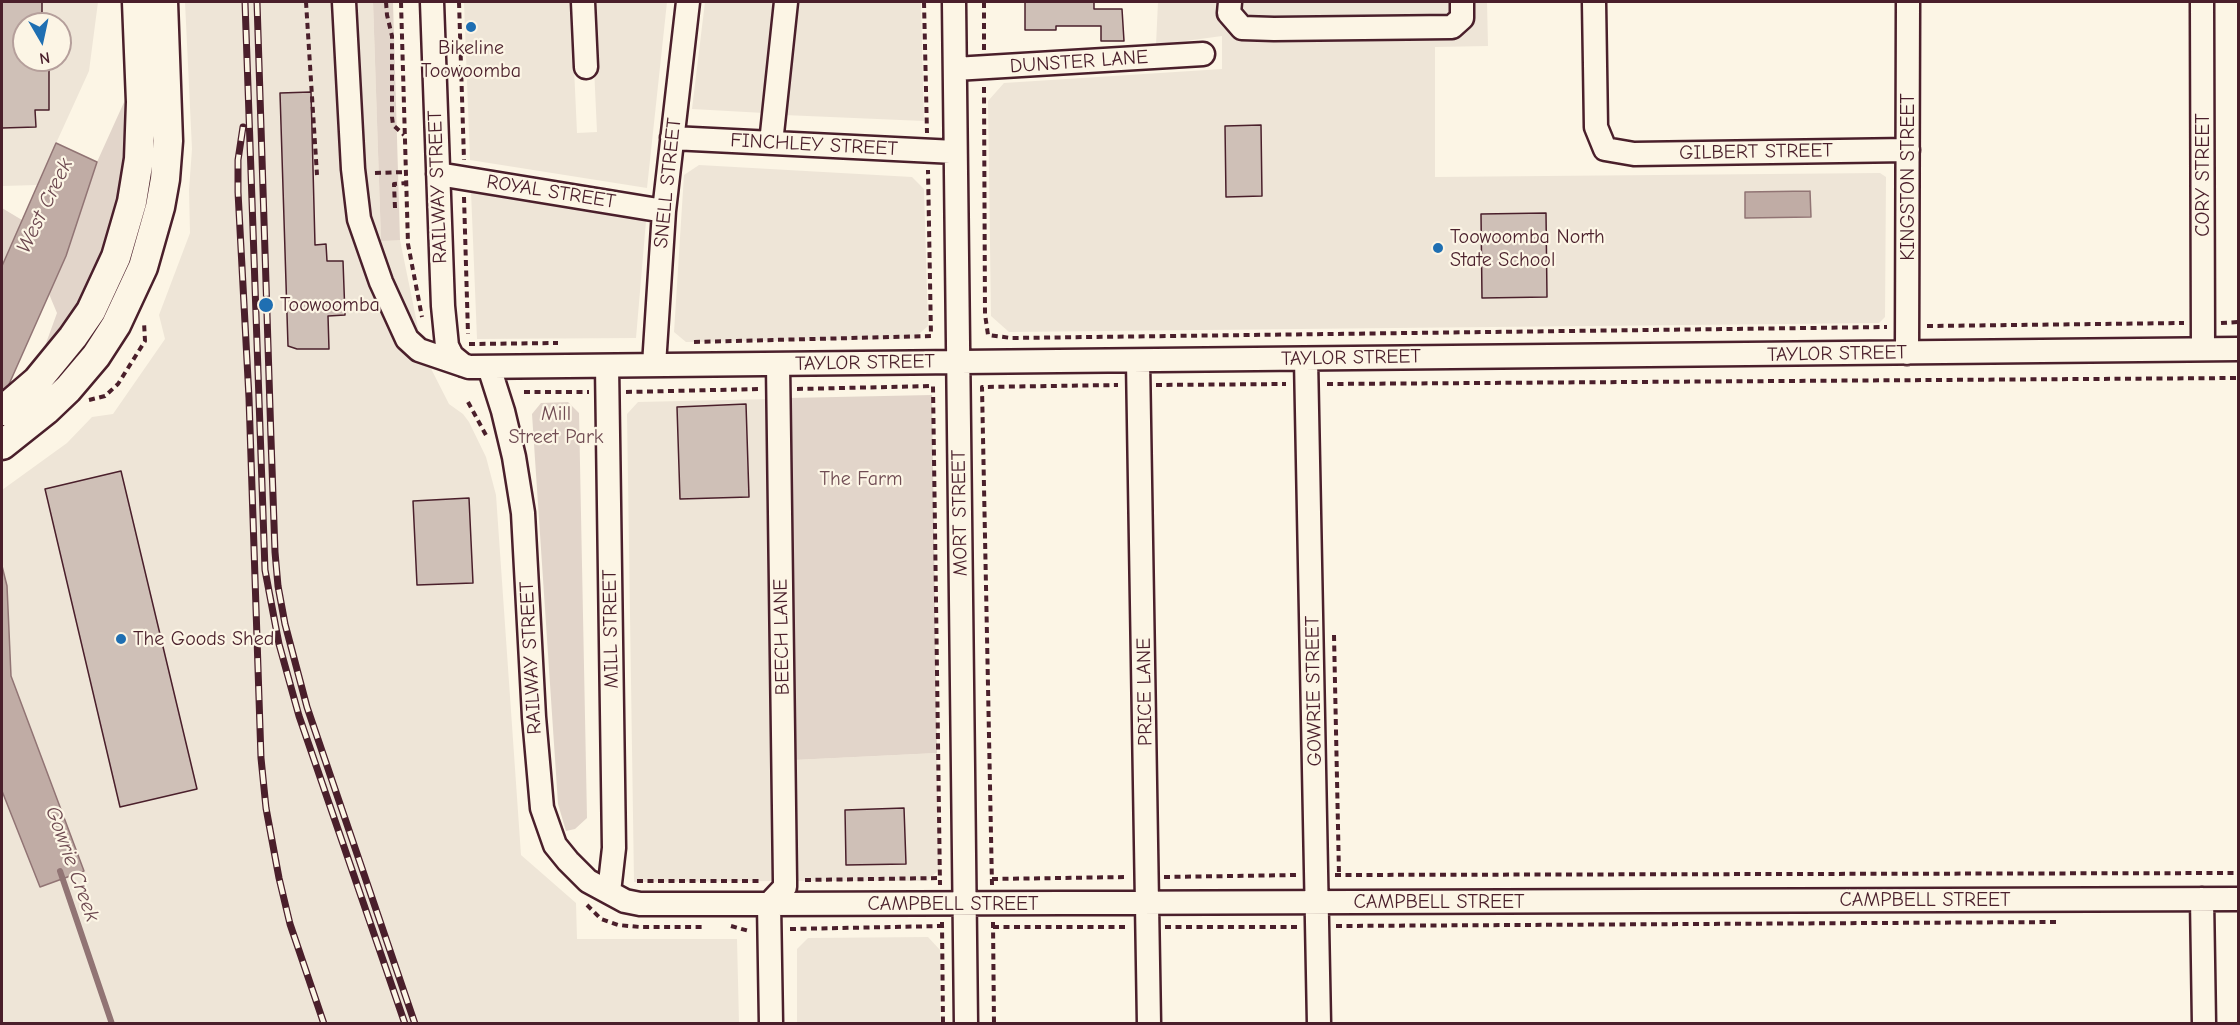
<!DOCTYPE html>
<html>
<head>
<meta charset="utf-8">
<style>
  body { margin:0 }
  #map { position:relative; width:2240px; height:1025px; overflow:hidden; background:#fcf5e5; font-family:"Comic Neue",sans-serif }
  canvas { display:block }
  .frame { position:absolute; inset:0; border:3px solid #4a1f2b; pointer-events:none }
  .north { position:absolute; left:12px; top:12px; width:60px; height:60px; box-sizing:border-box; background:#fcf5e5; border:2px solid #b59f9b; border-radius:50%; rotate:171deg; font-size:16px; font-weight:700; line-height:24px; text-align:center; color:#4a1f2b }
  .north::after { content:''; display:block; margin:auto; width:21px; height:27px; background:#1f6fb2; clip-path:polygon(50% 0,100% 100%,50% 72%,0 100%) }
</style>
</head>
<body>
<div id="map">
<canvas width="2240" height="1025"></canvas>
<div class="frame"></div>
<div class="north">N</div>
</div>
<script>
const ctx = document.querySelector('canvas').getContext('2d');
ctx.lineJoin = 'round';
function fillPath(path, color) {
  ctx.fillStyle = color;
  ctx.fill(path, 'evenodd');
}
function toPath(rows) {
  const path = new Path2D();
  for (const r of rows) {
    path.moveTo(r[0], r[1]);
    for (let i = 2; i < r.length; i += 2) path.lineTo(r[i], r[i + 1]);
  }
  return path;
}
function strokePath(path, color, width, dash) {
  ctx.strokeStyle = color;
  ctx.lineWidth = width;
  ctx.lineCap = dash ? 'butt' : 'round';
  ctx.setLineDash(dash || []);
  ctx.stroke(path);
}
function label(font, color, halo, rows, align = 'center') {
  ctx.font = font + ' "Comic Neue",sans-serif';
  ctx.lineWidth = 4.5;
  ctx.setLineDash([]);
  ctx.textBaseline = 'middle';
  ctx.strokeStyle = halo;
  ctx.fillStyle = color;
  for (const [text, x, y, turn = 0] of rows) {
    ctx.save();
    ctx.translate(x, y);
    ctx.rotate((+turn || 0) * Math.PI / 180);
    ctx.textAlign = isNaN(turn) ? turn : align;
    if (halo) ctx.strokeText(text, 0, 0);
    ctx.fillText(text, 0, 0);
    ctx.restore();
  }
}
fillPath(toPath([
  [2,2,98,2,89,71,37,185,2,186],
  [24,24,60,24,60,60,24,60],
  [185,2,373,2,381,240,400,240,419,333,420,347,449,404,463,414,469,422,486,457,496,495,521,855,576,903,577,939,737,939,739,1023,2,1024,2,490,67,443,92,417,113,414,165,339,159,315,190,233,189,190,192,149],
  [464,2,571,2,577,133,597,132,591,2,667,2,647,188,470,160],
  [705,2,776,2,764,113,692,109],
  [796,2,921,2,924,121,784,115],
  [1158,2,1487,2,1488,46,1435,47,1435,177,1880,173,1886,177,1885,317,1879,323,1009,332,991,316,988,101,1004,83,1222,69,1222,36,1156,45],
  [699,165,912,177,924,189,928,326,913,339,686,342,674,332,684,175],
  [471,191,646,221,636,338,477,339],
  [772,399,780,881,634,882,627,414,638,402],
  [937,753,940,869,927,881,796,881,794,760],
  [928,937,940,950,940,1023,797,1023,797,949,808,938]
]), '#eee5d7');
fillPath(toPath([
  [373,2,393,2,400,240,381,241],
  [125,100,123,174,111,228,103,252,79,304,41,357,57,313,49,294,66,256,97,162],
  [2,208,22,220,2,266],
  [932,395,937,753,794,760,788,398],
  [568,402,579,413,587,818,575,829,566,831,558,804,532,414,541,403]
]), '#e2d5ca');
const water = toPath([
  [56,143,97,162,66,256,2,400,2,266,56,143],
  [1810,191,1811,217,1745,218,1745,192,1810,191],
  [2,566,7,586,11,676,84,871,40,887,2,791,2,566]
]);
fillPath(water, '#c0aca5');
strokePath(water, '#917474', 1.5);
strokePath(toPath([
  [60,871,112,1024]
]), '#917474', 6);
const building = toPath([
  [2,2,42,2,42,24,24,24,24,60,41,60,41,65,49,65,49,110,35,110,36,127,2,128,2,2],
  [1025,2,1094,2,1094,9,1122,9,1124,41,1101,41,1101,26,1056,26,1056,30,1025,30,1025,2],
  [311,92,315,245,326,244,327,261,343,261,345,315,328,316,329,349,297,349,288,346,280,93,311,92],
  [1261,125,1262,196,1226,197,1225,126,1261,125],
  [1546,213,1547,297,1482,298,1481,214,1546,213],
  [746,404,749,497,680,499,677,407,746,404],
  [121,471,197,789,120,807,45,489,121,471],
  [469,498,473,583,417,585,413,501,469,498],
  [904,808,906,864,846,865,845,810,904,808]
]);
fillPath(building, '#cfc0b7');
strokePath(building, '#4a1f2b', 1.5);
const minor = toPath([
  [344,2,353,169,359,219,381,282,407,339,419,350,469,367,2238,349],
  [432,2,443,306,447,346,452,356,463,365],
  [583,2,586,67],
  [954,2,966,1024],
  [1230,2,1229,13,1242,28,1274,29,1452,27,1462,18,1462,2],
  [1594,2,1596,127,1605,149,1634,154,1908,150],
  [2202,2,2203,349],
  [955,69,1203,54],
  [672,138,955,152],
  [771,143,786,2],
  [438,174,664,211],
  [1907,353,1908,2],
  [1306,359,1319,1024],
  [1138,361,1149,1024],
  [654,365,664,211,688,2],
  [607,366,614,848,609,892],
  [489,367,503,411,514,457,523,513,534,717,542,808,555,845,568,861,588,881,625,901,640,904,769,904,2238,899],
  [2202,899,2204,1024],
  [771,1024,769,904,785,887,785,881,778,365]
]);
const major = toPath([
  [2,411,37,381,73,337,91,311,116,257,132,202,139,159,141,102,137,2],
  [2,445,46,410,68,389,96,356,116,325,143,267,160,207,165,179,168,141,163,2]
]);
strokePath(minor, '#4a1f2b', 27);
strokePath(major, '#4a1f2b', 33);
strokePath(toPath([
  [306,2,317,175],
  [386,2,387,15,392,36,392,117,393,125,404,135],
  [401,2,408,244,422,317],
  [459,2,464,160],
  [924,2,927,133],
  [984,2,984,50],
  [984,87,985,314,988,335,1011,338,1887,327],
  [375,173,406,172],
  [464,197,468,334],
  [395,208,394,184,406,183],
  [2221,323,2238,322],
  [1927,326,2184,323],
  [694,342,931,336,928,170],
  [469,344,558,343],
  [1327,384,2238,378],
  [1156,385,1286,384],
  [797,389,933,386,940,885],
  [524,392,589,392],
  [626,392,760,389],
  [89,400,105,396,118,384,145,341,144,322],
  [468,402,487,437],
  [1334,635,1339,875],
  [1335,875,2238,873],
  [1164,877,1298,875],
  [992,879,1127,877],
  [805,880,940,878],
  [637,881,762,881],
  [992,885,982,387,1118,385],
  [587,905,601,919,618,925,640,927,702,927],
  [942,922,943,1024],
  [993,922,994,1024],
  [731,926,749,931],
  [1336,926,2058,922],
  [993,927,1128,927],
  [1165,927,1299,927],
  [790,929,942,926]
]), '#4a1f2b', 4, [6, 4.5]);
strokePath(minor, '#fcf5e5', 22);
strokePath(major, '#fcf5e5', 28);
const rail = toPath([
  [245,2,265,570,279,644,299,716,405,1024],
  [257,2,271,439,275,552,278,586,285,624,307,707,415,1024],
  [243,127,238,160,238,192,249,398,261,758,266,808,279,878,290,924,324,1024]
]);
strokePath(rail, '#4a1f2b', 7);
strokePath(rail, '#fcf5e5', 4.5, [14]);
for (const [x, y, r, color] of [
  [471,27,6,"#1f6fb2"],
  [1438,248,6,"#1f6fb2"],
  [266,305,8,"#1f6fb2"],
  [121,639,6,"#1f6fb2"]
]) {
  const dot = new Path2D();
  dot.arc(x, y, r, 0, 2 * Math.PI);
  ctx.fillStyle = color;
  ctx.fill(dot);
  strokePath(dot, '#fcf5e5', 2);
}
label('20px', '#4a1f2b', '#fcf5e5', [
  ["Bikeline",471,48,"center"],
  ["Toowoomba",471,71,"center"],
  ["Toowoomba North",1450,237],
  ["State School",1450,260],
  ["Toowoomba",280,305],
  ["The Goods Shed",133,639]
], 'left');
label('20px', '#4a1f2b', '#fcf5e5', [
  ["DUNSTER LANE",1079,62,-4],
  ["FINCHLEY STREET",814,145,3],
  ["GILBERT STREET",1756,152,-1],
  ["CORY STREET",2203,175,-90],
  ["KINGSTON STREET",1908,177,-90],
  ["SNELL STREET",668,183,-84],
  ["RAILWAY STREET",438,187,-92],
  ["ROYAL STREET",551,192,9],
  ["TAYLOR STREET",1837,354,-1],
  ["TAYLOR STREET",1351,358,-1],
  ["TAYLOR STREET",865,363,-1],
  ["MORT STREET",960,513,-91],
  ["MILL STREET",611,629,-91],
  ["BEECH LANE",782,637,-91],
  ["RAILWAY STREET",531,658,-93],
  ["GOWRIE STREET",1314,691,-91],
  ["PRICE LANE",1145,692,-91],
  ["CAMPBELL STREET",1925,900],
  ["CAMPBELL STREET",1439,902],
  ["CAMPBELL STREET",953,904]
]);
label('20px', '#704c53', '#fcf5e5', [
  ["Mill",556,414],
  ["Street Park",556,437],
  ["The Farm",861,479]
]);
label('italic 21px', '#6d4950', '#fcf5e5', [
  ["West Creek",45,206,-64],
  ["Gowrie Creek",72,864,70]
]);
</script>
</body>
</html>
